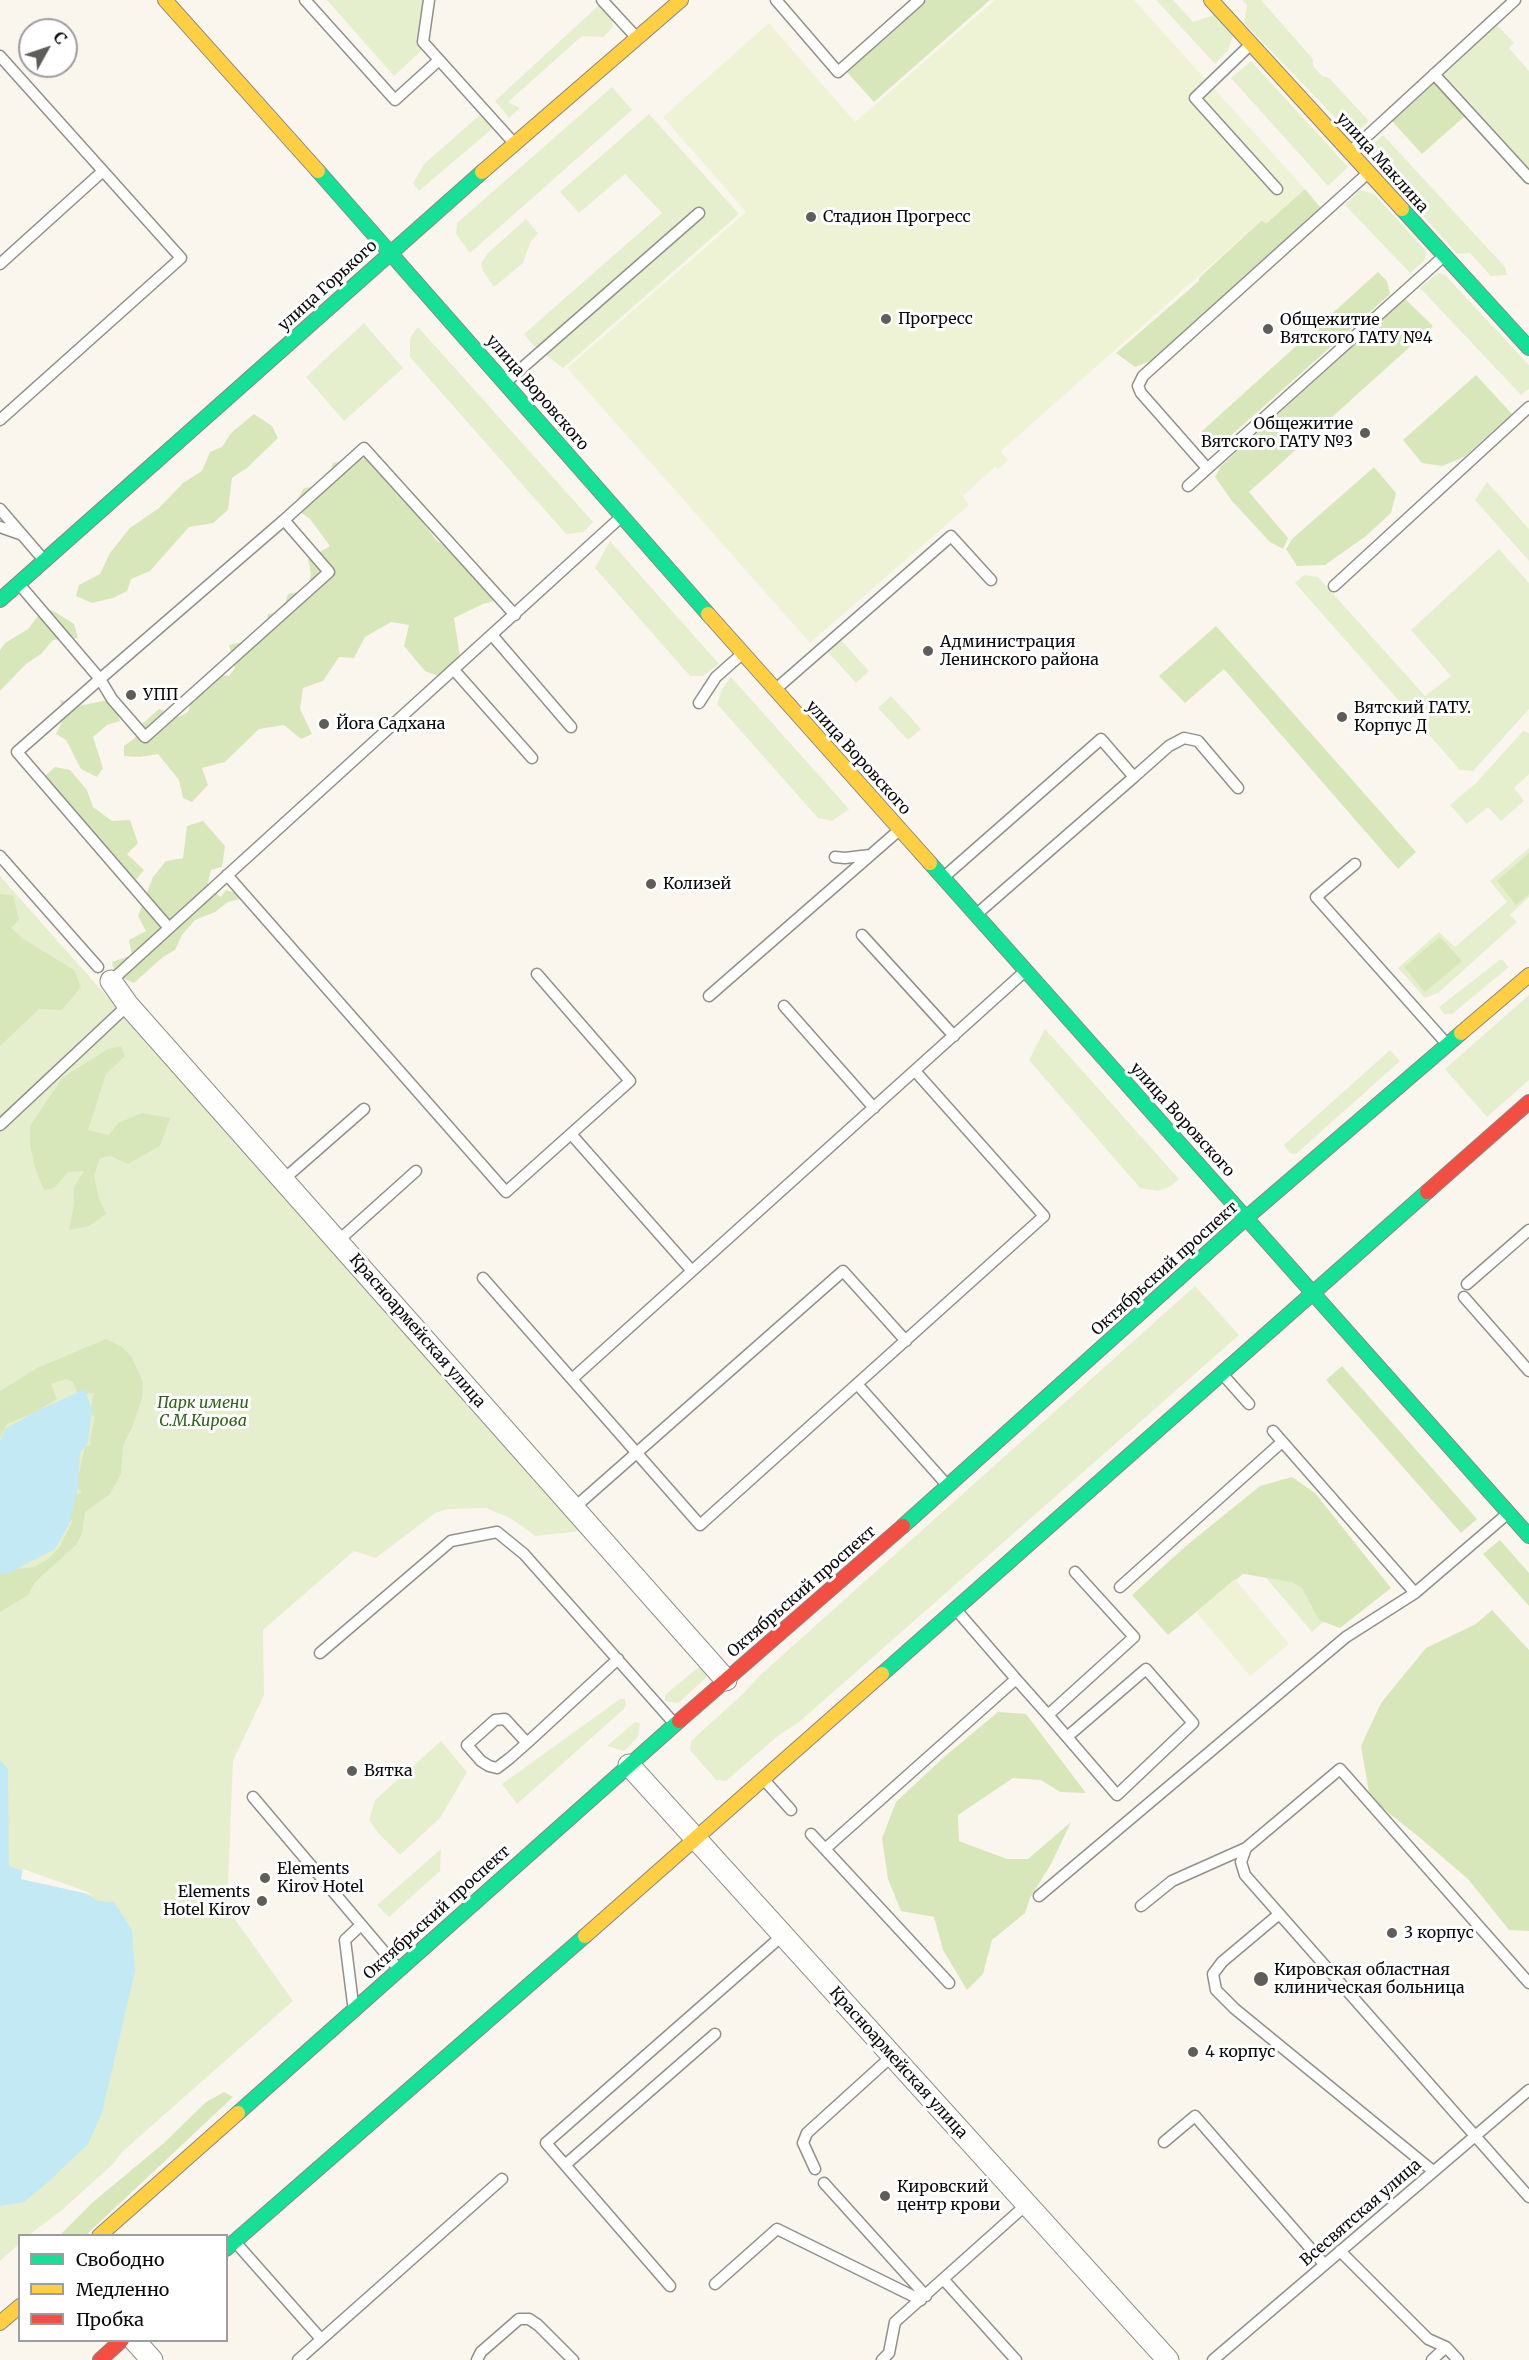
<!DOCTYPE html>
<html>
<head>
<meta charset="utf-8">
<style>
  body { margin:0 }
  #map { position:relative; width:1529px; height:2360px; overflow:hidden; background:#faf6ed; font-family:Merriweather,serif }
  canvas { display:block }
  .legend { position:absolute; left:18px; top:2234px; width:210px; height:108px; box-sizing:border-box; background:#fff; border:2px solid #9d9d9d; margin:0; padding:8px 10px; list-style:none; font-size:18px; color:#0a0a0a }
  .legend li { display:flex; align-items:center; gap:12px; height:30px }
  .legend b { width:30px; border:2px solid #9d9d9d }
  .north { position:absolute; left:18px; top:18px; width:60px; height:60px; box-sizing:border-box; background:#fff; border:2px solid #9d9d9d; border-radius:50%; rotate:50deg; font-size:16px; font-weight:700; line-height:24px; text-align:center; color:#0a0a0a }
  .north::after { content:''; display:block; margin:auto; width:21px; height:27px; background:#5e5d59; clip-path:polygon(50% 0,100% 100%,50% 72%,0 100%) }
</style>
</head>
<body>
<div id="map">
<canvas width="1529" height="2360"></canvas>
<ul class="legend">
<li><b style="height:8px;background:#16e098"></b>Свободно</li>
<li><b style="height:8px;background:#ffcf43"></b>Медленно</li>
<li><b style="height:8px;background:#f24e42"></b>Пробка</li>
</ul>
<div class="north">С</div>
</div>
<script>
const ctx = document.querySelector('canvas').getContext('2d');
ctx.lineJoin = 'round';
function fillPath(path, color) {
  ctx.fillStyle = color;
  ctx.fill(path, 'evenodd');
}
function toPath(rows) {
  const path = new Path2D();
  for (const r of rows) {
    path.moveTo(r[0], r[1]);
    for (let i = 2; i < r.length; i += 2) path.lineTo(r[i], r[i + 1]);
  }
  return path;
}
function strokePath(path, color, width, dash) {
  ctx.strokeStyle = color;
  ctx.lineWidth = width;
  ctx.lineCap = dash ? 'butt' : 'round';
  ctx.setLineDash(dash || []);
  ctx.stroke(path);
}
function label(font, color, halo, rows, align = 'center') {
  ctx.font = font + ' Merriweather,serif';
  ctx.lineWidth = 6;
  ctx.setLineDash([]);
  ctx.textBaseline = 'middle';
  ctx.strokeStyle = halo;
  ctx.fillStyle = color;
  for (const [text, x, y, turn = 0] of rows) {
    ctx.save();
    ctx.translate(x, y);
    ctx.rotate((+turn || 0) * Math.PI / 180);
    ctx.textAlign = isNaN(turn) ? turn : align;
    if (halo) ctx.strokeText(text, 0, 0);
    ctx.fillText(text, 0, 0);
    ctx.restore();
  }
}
fillPath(toPath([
  [327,0,423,0,421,51,394,76],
  [1156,0,1173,0,1193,22,1214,15,1233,36,1228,50,1215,64],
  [1242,0,1261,0,1313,59,1313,66,1322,76,1329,78,1369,121,1353,136,1244,23,1247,5],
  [599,5,612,20,613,27,603,37,582,36,508,102,520,108,509,118,495,101],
  [1497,25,1514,43,1509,48,1529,71,1529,169,1444,74],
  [1251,61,1348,167,1328,186,1231,78],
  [612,87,632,110,470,253,456,234,457,223],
  [649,114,739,214,563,368,534,346,524,334,662,213,625,174,579,213,560,192],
  [480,115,493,128,419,191,413,183,425,163],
  [1383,135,1505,267,1507,275,1491,276,1470,253,1457,254,1367,153,1368,149],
  [1360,190,1374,194,1426,251,1425,260,1410,273,1345,205],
  [526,219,538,233,530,243,523,263,494,287,483,271,481,263,488,253],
  [1438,273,1445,275,1529,365,1529,389,1521,395,1420,288],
  [364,323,403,368,344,421,306,377],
  [418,327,593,522,584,532,566,534,410,357,410,338],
  [1487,482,1529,529,1529,561,1475,500],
  [610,541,719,664,703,676,690,676,595,568],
  [1499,549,1529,583,1529,709,1473,771,1460,770,1295,583,1304,575,1318,577,1425,696,1451,676,1411,630],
  [841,640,869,671,856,683,828,652],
  [731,677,849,809,832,821,818,818,717,704,722,689],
  [891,696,921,729,908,740,878,708],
  [1523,731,1529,733,1529,774,1514,788,1524,801,1501,821,1488,807,1467,824,1450,805,1476,783],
  [1529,848,1529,897,1510,915,1517,922,1438,993,1425,998,1398,968,1439,932,1455,947,1507,902,1490,881],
  [0,876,581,1531,536,1536,510,1518,486,1508,448,1509,435,1513,376,1558,354,1551,263,1630,264,1695,233,1761,227,1908,293,2001,122,2152,113,2164,62,2210,29,2235,20,2236,19,2244,0,2261],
  [1501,959,1509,967,1452,1014,1444,1014,1439,1007],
  [1529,995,1529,1080,1487,1117,1445,1069],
  [1045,1029,1179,1179,1171,1186,1158,1191,1140,1188,1029,1060],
  [1390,1050,1400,1061,1296,1154,1290,1153,1284,1145],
  [1195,1286,1239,1335,798,1723,779,1735,726,1781,716,1780,690,1750,691,1741,745,1692,758,1677],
  [1262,1573,1364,1587,1312,1632],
  [701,1665,706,1670,707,1677,678,1703,665,1701,665,1695],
  [620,1699,625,1699,626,1705,624,1709,517,1804,502,1784],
  [635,1722,640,1723,638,1737,624,1751,607,1746],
  [441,1741,467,1772,440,1818,400,1855,379,1834,369,1820,375,1800],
  [441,1849,440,1871,389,1917,377,1905]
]), '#e6efcd');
fillPath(toPath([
  [926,0,990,0,874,102,846,71],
  [1433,82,1465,116,1422,154,1391,120],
  [1305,189,1321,208,1155,359,1135,367,1116,353,1199,281,1199,278,1262,220,1266,223],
  [1378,272,1387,281,1390,294,1217,448,1206,443,1201,432],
  [1405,299,1433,326,1249,492,1288,538,1283,549,1270,542,1232,501,1215,477,1221,466],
  [1476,375,1512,414,1464,457,1442,466,1422,463,1403,440],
  [254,414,272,426,278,438,247,468,232,478,228,510,213,523,189,527,150,571,131,579,127,591,113,598,92,603,76,596,79,585,100,574,110,553,130,528,159,508,183,483,202,471,210,452,222,447,231,433],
  [365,458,385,461,410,505,436,540,470,563,504,598,483,604,454,618,460,657,448,680,425,671,404,646,409,625,391,622,365,637,354,658,339,657,323,681,303,688,300,709,312,734,301,739,284,725,259,729,225,762,202,768,208,785,192,802,183,798,179,780,158,754,140,757,124,756,124,746,135,738,141,725,159,709,179,717,188,712,194,692,214,674,229,676,235,668,229,645,264,638,268,614,283,611,288,594,307,590,311,574,308,559,330,546,310,519,293,507,304,488,328,485,333,463],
  [1374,467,1396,493,1391,513,1366,536,1325,565,1297,566,1286,549,1292,539],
  [52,610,74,624,78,638,53,640,41,654,26,664,0,691,0,650,5,643,28,629,38,616],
  [1216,626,1416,852,1398,869,1224,669,1185,703,1159,676],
  [112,699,120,721,107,725,93,737,103,768,97,777,81,769,66,740,56,734,64,718,60,700,79,706],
  [55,767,70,770,87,790,93,807,112,821,130,820,138,843,127,854,144,870,134,882,44,777],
  [203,821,225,846,222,867,211,870,207,887,221,897,226,890,239,894,240,899,228,902,215,912,195,920,182,935,175,950,163,957,134,983,115,975,112,962,132,955,129,940,146,931,138,916,153,877,166,861,183,858,187,826],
  [1529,853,1529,894,1516,905,1497,881],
  [0,894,13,895,19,920,11,928,22,938,74,970,81,987,62,1010,39,1009,0,1046],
  [1440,937,1462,961,1425,992,1404,967],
  [121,1046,125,1056,106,1074,88,1130,109,1135,118,1123,142,1113,170,1118,160,1146,128,1164,111,1156,100,1158,94,1175,99,1199,106,1214,89,1226,69,1230,74,1204,74,1187,84,1171,68,1172,54,1188,44,1190,35,1168,30,1145,30,1126,62,1078,108,1049],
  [106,1339,122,1347,131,1356,143,1382,142,1398,133,1425,123,1446,121,1474,110,1494,85,1512,82,1534,76,1545,35,1582,28,1595,0,1612,0,1571,34,1567,48,1559,59,1548,73,1520,67,1522,69,1495,82,1493,78,1488,78,1477,85,1446,91,1445,90,1440,95,1417,86,1411,91,1406,94,1393,78,1394,73,1382,66,1379,51,1384,57,1399,36,1412,7,1424,0,1438,0,1391,37,1368],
  [1342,1366,1477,1519,1461,1533,1326,1380],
  [1292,1477,1315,1493,1391,1588,1340,1628,1319,1620,1302,1588,1292,1582,1243,1574,1168,1635,1132,1595,1187,1545,1260,1486],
  [1500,1540,1529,1573,1529,1606,1483,1554],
  [1492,1610,1529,1650,1529,1931,1509,1930,1468,1879,1419,1837,1370,1798,1361,1746,1381,1703,1426,1648,1476,1624],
  [998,1712,1026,1714,1086,1793,1060,1792,1041,1780,1013,1778,958,1815,959,1841,1007,1859,1028,1859,1071,1822,1051,1864,1030,1898,1025,1913,992,1940,983,1974,967,1990,943,1950,934,1917,901,1911,888,1879,882,1838,896,1802,944,1757],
  [224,2092,233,2097,86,2235,59,2236,93,2202,164,2143,206,2102]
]), '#d7e7ba');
fillPath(toPath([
  [995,0,1134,0,1305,189,1266,224,1262,220,1001,451,1008,460,998,469,995,467,963,496,969,505,810,643,567,368,746,212,663,117,769,23,855,122],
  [1235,1579,1289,1644,1250,1676,1196,1612]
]), '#eff3d6');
fillPath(toPath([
  [85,1389,92,1410,88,1443,80,1453,78,1488,69,1524,55,1549,7,1574,0,1573,0,1441,5,1429,37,1411],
  [0,1760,8,1769,9,1866,84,1893,98,1901,114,1902,132,1930,135,1971,102,2113,88,2144,47,2183,24,2202,0,2206]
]), '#c3e9f4');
fillPath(toPath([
  [23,1869,85,1891,93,1895,21,1879]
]), '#faf6ed');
const lane = toPath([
  [305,0,395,100,439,60],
  [429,0,423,42,513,142],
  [602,0,636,37],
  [776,0,838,72,919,0],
  [1250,45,1195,98,1277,189],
  [0,56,181,258,0,420],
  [1434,74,1529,178],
  [1352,150,1515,0],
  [0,264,103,171],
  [506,382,699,213],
  [1207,468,1141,393,1138,386,1143,376,1368,173],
  [1188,486,1444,256],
  [0,509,43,559],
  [0,527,20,534],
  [19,584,100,679,284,520],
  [1334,586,1529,407],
  [492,635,571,727],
  [454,670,532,758],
  [777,688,951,536,991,580],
  [699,703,716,677,742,654],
  [1134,777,1169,746,1184,738,1198,741,1238,788],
  [0,856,98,967],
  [835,857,845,858,870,855],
  [1355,864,1316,897,1446,1043],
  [227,875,506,1192,630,1081,537,974],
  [945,876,1101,739,1134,777,978,913],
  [169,928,17,752,100,679,112,699,145,737,329,572,284,520,364,448,515,615],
  [862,935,954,1036],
  [111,981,621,517],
  [709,996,897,832],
  [784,1006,874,1108],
  [0,1125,128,1005],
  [571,1134,692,1271],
  [284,1179,364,1109],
  [338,1241,416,1171],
  [483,1278,700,1525,1044,1216,915,1071],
  [1467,1284,1529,1230],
  [1464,1297,1529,1371],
  [1224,1376,1249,1404],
  [572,1379,1023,973],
  [857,1384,947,1485],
  [1273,1431,1415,1593,1506,1515],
  [574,1508,843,1271,906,1341],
  [1120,1587,1282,1442],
  [320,1653,451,1541,497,1532,524,1554,673,1722],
  [1016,1679,1048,1715,1134,1637,1075,1572],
  [1048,1715,1117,1795,1193,1723,1146,1669,1067,1737],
  [527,1743,505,1719,495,1720,467,1745,481,1761,489,1766,497,1768,510,1758,527,1743,618,1659],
  [766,1782,791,1810],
  [253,1797,397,1967],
  [811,1834,949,1983],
  [825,1849,1016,1679,958,1612],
  [1039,1896,1346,1637,1415,1593],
  [1141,1906,1172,1881,1246,1848],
  [1278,1915,1222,1962,1213,1974,1216,1990,1235,2009,1433,2171],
  [1529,1983,1340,1769,1246,1848,1241,1862,1245,1875,1529,2197],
  [353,2004,345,1940,361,1925],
  [1164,2142,1195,2116,1324,2264],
  [565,2165,715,2034],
  [815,2169,803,2143,807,2133,892,2056],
  [824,2183,926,2296],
  [237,2244,321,2339],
  [1340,2251,1428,2339,1446,2347,1458,2360],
  [944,2280,1016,2360],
  [715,2284,777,2229,921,2300],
  [670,2286,546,2143,783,1935],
  [298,2360,502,2179],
  [477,2360,481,2352,519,2319,529,2319,538,2325,573,2360],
  [882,2360,889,2353,895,2322,1027,2204],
  [1213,2360,1529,2090],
  [1432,2360,1446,2347]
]);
const street = toPath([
  [111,981,128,1005,726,1680],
  [629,1765,1168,2360],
  [134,2340,152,2360]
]);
const fast = toPath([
  [318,171,708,614],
  [1402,209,1529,348],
  [0,600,482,172],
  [930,863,1246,1218],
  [1246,1218,1529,1536],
  [903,1526,1246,1218,1461,1033],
  [882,1674,1427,1192],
  [238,2113,679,1721],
  [226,2249,585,1936]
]);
const slow = toPath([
  [165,0,318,171],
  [1211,0,1402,209],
  [482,172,681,0],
  [708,614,930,863],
  [1461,1033,1529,975],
  [585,1936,882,1674],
  [99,2236,238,2113],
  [0,2323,20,2306]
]);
const jam = toPath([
  [1427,1192,1529,1102],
  [679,1721,903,1526],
  [100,2360,122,2340]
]);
strokePath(lane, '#92908c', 13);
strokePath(street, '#92908c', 23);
strokePath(fast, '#898783', 16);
strokePath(slow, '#898783', 16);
strokePath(jam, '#898783', 16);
strokePath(lane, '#fefefc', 10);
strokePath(street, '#fefefc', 21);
strokePath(fast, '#16e098', 14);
strokePath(slow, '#ffcf43', 14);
strokePath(jam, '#f24e42', 14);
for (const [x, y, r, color] of [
  [811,217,6,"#5e5d59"],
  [886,319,6,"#5e5d59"],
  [1268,329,6,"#5e5d59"],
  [1365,433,6,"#5e5d59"],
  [928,651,6,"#5e5d59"],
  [131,695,6,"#5e5d59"],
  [1342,717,6,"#5e5d59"],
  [324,724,6,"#5e5d59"],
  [651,884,6,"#5e5d59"],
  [352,1771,6,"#5e5d59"],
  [265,1878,6,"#5e5d59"],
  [262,1901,6,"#5e5d59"],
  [1392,1933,6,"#5e5d59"],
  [1261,1979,8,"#5e5d59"],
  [1193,2052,6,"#5e5d59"],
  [885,2196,6,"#5e5d59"]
]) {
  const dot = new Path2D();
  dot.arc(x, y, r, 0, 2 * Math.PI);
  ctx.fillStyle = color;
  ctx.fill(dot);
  strokePath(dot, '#fff', 2);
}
label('16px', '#0a0a0a', '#fff', [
  ["улица Маклина",1382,163,48],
  ["улица Горького",328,286,-42],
  ["улица Воровского",537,393,49],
  ["улица Воровского",858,758,48],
  ["улица Воровского",1182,1120,48],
  ["Октябрьский проспект",1165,1269,-42],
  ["Красноармейская улица",417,1331,49],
  ["Октябрьский проспект",802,1592,-41],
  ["Октябрьский проспект",437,1913,-42],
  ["Красноармейская улица",898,2063,48],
  ["Всесвятская улица",1361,2213,-41]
]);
label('16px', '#0a0a0a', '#fff', [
  ["Стадион Прогресс",823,217],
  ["Прогресс",898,319],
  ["Общежитие",1280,320],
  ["Вятского ГАТУ №4",1280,338],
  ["Общежитие",1353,424,"right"],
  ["Вятского ГАТУ №3",1353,442,"right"],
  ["Администрация",940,642],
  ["Ленинского района",940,660],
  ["УПП",143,695],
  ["Вятский ГАТУ.",1354,708],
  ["Корпус Д",1354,726],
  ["Йога Садхана",336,724],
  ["Колизей",663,884],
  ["Вятка",364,1771],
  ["Elements",277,1869],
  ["Kirov Hotel",277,1887],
  ["Elements",250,1892,"right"],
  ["Hotel Kirov",250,1910,"right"],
  ["3 корпус",1404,1933],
  ["Кировская областная",1274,1970],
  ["клиническая больница",1274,1988],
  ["4 корпус",1205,2052],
  ["Кировский",897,2187],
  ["центр крови",897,2205]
], 'left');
label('italic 16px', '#32621b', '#fff', [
  ["Парк имени",203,1403],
  ["С.М.Кирова",203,1421]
]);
</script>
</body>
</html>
